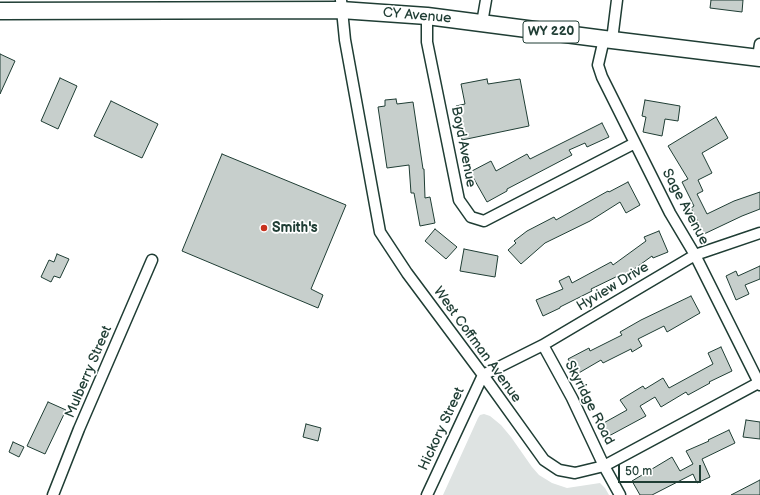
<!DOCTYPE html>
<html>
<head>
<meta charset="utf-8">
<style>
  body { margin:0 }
  #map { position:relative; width:760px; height:495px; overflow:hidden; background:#fff; font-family:"Balsamiq Sans",sans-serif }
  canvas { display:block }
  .scale { position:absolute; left:618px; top:465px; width:83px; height:18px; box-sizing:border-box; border:2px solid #1f3d34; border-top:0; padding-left:5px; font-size:12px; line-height:14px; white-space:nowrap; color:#1f3d34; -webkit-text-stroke:3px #fff; paint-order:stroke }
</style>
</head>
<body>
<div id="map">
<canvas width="760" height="495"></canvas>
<div class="scale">50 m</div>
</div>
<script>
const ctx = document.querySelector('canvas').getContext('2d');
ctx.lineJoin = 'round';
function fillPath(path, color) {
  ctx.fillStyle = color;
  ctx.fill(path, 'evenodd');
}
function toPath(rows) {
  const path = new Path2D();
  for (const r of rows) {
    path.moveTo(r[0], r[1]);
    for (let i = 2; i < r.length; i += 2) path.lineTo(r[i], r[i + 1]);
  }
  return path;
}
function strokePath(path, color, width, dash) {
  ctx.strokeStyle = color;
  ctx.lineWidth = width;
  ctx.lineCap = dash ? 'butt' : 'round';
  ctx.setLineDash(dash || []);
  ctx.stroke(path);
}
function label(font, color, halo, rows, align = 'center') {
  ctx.font = font + ' "Balsamiq Sans",sans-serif';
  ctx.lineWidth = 3.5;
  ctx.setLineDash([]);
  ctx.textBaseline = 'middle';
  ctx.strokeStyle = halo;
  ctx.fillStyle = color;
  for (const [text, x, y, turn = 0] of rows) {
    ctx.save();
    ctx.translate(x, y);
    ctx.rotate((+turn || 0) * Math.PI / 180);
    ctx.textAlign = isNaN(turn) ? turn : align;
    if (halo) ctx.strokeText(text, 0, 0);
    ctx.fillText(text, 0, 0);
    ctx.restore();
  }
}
fillPath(toPath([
  [484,414,490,416,501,425,511,437,532,467,539,475,552,483,567,488,600,483,605,488,609,495,443,495,478,418,480,415]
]), '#dee3e2');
const building = toPath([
  [711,0,743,0,742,12,710,8,711,0],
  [0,54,15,61,0,94,0,54],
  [60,78,77,86,58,129,41,121,60,78],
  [487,79,488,84,520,79,529,126,462,140,456,106,465,104,461,84,487,79],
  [396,99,397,104,413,102,423,169,424,169,425,198,430,197,435,223,420,226,414,193,411,193,409,165,387,168,378,107,385,106,385,100,396,99],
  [645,100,680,106,678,121,665,119,662,136,643,132,646,117,642,116,645,100],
  [111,101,158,124,142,158,94,136,111,101],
  [716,117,728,138,702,153,712,173,698,180,703,191,697,194,707,214,734,201,760,192,760,209,742,216,704,234,691,208,694,206,682,182,688,179,668,146,716,117],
  [602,123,609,137,587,147,585,143,569,150,572,155,507,189,507,191,487,202,470,172,491,161,496,171,527,154,530,159,602,123],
  [222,154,346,205,311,289,323,295,318,308,182,251,222,154],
  [628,182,640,205,626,213,620,202,590,221,545,243,521,264,508,250,516,243,514,241,527,231,554,217,556,220,608,191,609,192,628,182],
  [435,229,457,247,446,259,425,241,435,229],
  [659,231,668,252,653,258,652,256,626,275,624,273,591,289,592,291,560,307,560,308,543,316,536,300,563,289,559,281,569,276,572,283,611,262,613,265,646,241,644,237,659,231],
  [464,249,498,256,495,277,460,271,464,249],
  [57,254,69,259,60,278,54,276,51,282,41,277,49,260,54,262,57,254],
  [760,266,760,279,745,285,749,294,736,300,726,276,736,271,738,276,760,266],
  [691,296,700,313,667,332,664,326,638,339,642,346,632,352,631,349,603,363,601,360,577,374,568,359,589,348,590,351,622,335,620,332,641,320,691,296],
  [721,347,732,371,709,382,710,383,688,395,686,392,661,407,655,397,640,406,646,416,607,437,600,425,627,410,620,400,643,386,645,389,663,378,669,388,713,364,708,353,721,347],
  [48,402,66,410,45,454,27,446,48,402],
  [746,420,760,422,760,439,743,437,746,420],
  [306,424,321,428,318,441,303,437,306,424],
  [729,430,735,443,702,459,710,477,697,483,693,474,652,495,640,495,632,481,672,457,680,471,693,464,686,451,709,441,708,440,729,430],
  [13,442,24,447,19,457,9,452,13,442],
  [760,480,760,495,731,495,760,480]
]);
fillPath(building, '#c7cfcc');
strokePath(building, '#1f3d34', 1);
const street = toPath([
  [341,0,345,40,380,232,407,273,483,375,544,460,559,470,575,473,604,466,760,382],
  [427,16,427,42,459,200,471,217,484,221,635,143],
  [482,23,486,0],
  [604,39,598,65,602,77,670,213,695,255,760,385],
  [612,40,617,0],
  [758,57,760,44],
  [543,345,572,398,604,466,620,495],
  [53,495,79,429,152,260],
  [427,495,483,375,543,345,695,255,760,233]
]);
const primary = toPath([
  [0,11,341,10,427,16,604,39,760,58]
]);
strokePath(street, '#1f3d34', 13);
strokePath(primary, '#1f3d34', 19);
strokePath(street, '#fff', 10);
strokePath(primary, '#fff', 16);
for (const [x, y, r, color] of [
  [264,228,4,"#c8321e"]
]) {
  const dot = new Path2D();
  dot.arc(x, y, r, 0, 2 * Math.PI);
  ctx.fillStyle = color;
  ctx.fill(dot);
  strokePath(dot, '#fff', 1.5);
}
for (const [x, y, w] of [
  [551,32,56]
]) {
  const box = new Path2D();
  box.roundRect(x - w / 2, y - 11, w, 22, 3);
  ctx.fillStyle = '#fff';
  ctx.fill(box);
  strokePath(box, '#1f3d34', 1);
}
label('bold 13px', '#1f3d34', null, [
  ["WY 220",551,32]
]);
label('14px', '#1f3d34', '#fff', [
  ["CY Avenue",417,16,5],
  ["Boyd Avenue",463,147,79],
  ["Sage Avenue",685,207,62],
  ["Hyview Drive",613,287,-31],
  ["West Coffman Avenue",477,345,54],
  ["Mulberry Street",89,372,-67],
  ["Skyridge Road",589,403,63],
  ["Hickory Street",442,429,-65]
]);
label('bold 14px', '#1f3d34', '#fff', [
  ["Smith's",272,228]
], 'left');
</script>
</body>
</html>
